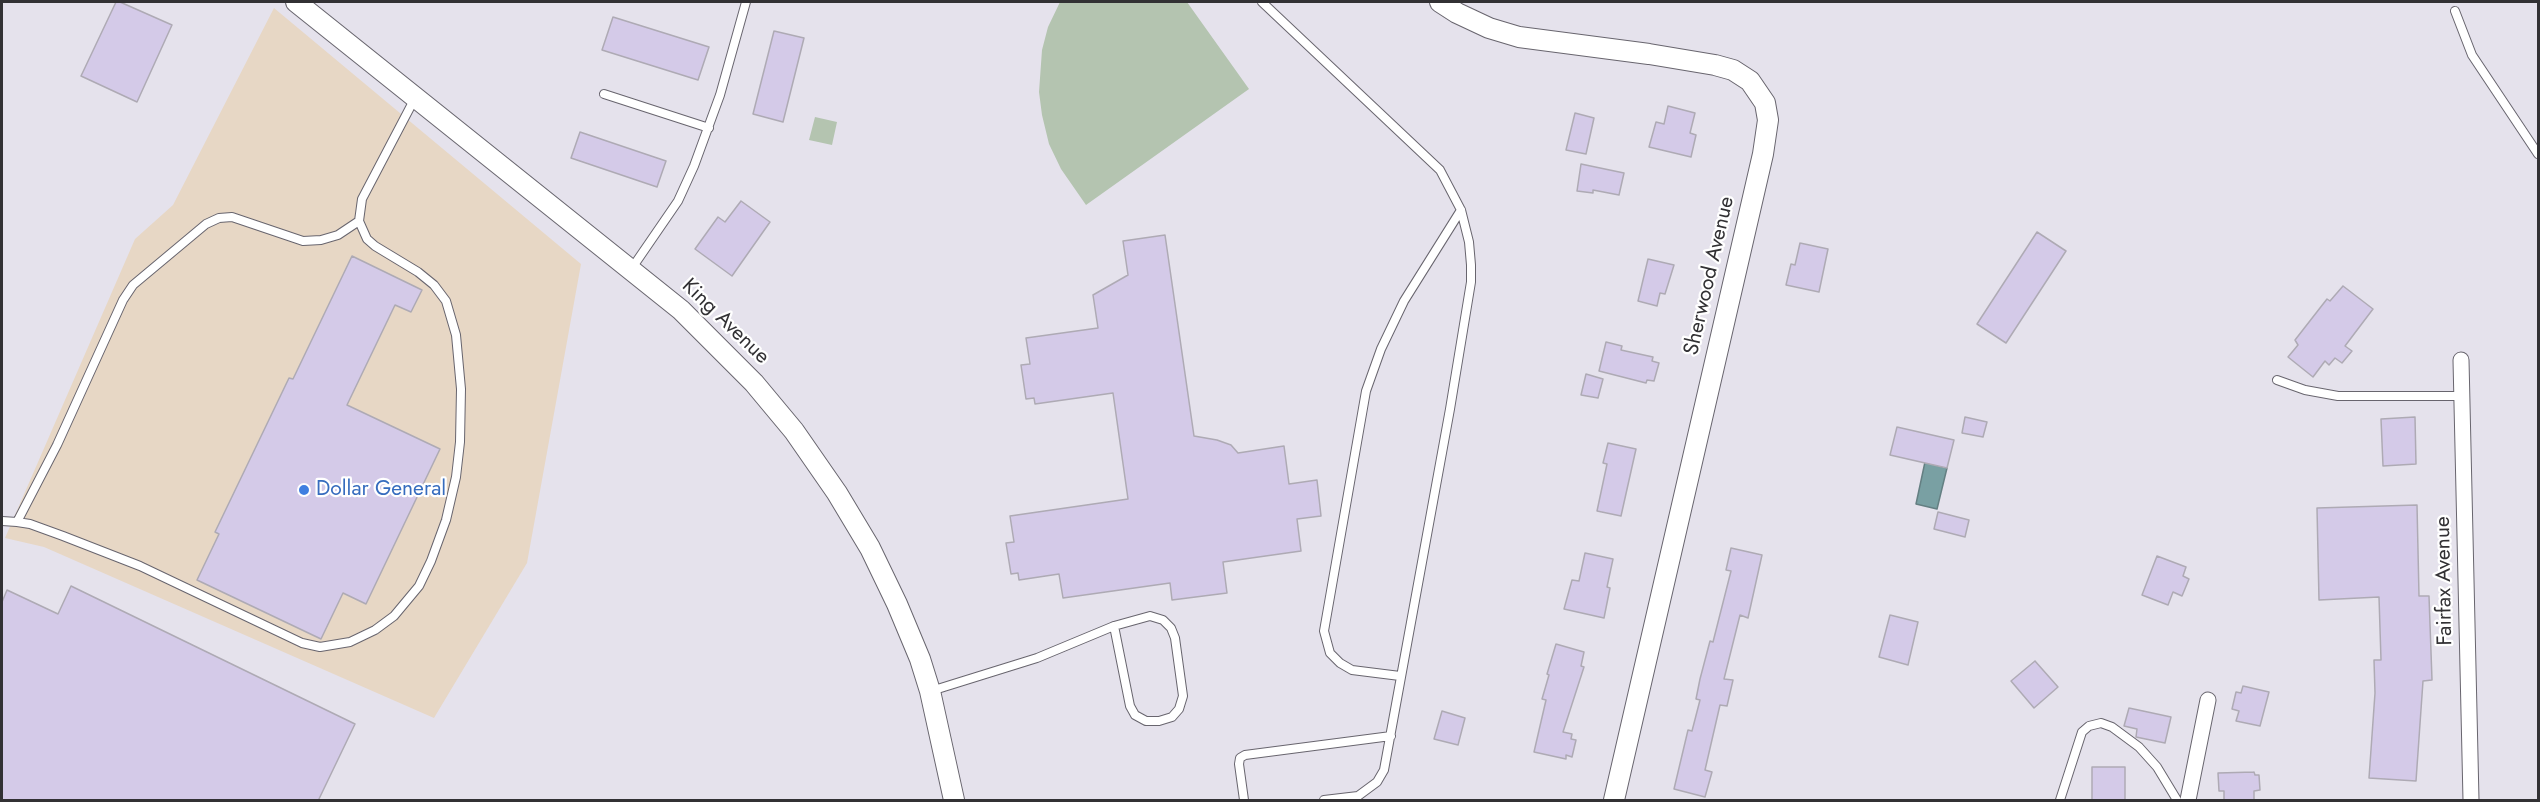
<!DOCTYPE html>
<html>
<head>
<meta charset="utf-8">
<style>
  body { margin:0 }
  #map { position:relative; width:2540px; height:802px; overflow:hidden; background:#e5e2ec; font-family:Jost,sans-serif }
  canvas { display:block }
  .frame { position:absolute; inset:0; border:3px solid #323134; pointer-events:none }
</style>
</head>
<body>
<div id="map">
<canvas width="2540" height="802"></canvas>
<div class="frame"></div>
</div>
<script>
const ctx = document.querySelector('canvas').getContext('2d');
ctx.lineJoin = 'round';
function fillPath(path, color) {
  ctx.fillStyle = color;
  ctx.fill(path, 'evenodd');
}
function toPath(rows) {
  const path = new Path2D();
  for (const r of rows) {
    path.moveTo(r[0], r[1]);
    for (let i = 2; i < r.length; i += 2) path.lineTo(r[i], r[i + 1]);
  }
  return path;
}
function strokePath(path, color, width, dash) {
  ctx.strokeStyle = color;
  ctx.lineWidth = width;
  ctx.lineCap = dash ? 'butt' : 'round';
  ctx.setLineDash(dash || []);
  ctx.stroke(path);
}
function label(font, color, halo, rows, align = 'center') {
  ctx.font = font + ' Jost,sans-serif';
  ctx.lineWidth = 4.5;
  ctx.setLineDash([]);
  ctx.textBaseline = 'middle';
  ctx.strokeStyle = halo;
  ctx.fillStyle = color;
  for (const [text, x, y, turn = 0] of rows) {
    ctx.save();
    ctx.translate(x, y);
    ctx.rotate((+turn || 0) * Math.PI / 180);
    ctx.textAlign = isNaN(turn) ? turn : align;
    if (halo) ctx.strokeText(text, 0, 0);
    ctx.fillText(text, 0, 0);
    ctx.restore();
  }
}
fillPath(toPath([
  [274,8,581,264,527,563,434,718,44,547,5,538,135,239,173,205]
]), '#e7d7c5');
fillPath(toPath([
  [1060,2,1187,2,1249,89,1086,205,1061,169,1049,144,1042,115,1039,92,1042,50,1048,27],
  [815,117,837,122,832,145,809,140]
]), '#b4c4b0');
const water = toPath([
  [1925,462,1947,468,1937,509,1916,504,1925,462]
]);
fillPath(water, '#79a0a3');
strokePath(water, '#647f82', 1.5);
const building = toPath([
  [116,2,120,2,172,25,137,102,81,76,116,2],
  [613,17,709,47,698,80,602,50,613,17],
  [774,31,804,38,783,122,753,114,774,31],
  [1668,106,1695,113,1690,133,1696,135,1691,157,1649,147,1656,122,1664,124,1668,106],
  [1575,113,1594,118,1586,154,1566,150,1575,113],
  [580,132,666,161,657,187,571,158,580,132],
  [1581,164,1624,173,1619,195,1593,190,1593,193,1577,191,1581,164],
  [741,201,770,222,732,276,695,249,718,217,725,222,741,201],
  [2037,232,2066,251,2006,343,1977,324,2037,232],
  [1165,235,1194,436,1217,440,1231,445,1238,453,1284,446,1289,484,1317,480,1321,516,1297,519,1301,551,1223,562,1227,593,1172,600,1170,583,1063,598,1059,574,1019,580,1018,573,1011,574,1006,543,1014,542,1010,516,1128,499,1113,393,1035,404,1034,398,1026,399,1021,365,1030,364,1026,338,1098,328,1093,295,1128,275,1123,241,1165,235],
  [1800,243,1828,249,1819,292,1786,285,1791,264,1795,265,1800,243],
  [352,256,422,290,411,312,395,305,347,405,440,449,366,604,343,593,321,639,197,580,219,534,215,532,289,378,293,379,352,256],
  [1648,259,1674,265,1665,294,1660,293,1657,306,1638,301,1648,259],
  [2343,286,2373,309,2345,346,2352,351,2342,363,2335,358,2329,365,2325,361,2313,377,2288,357,2298,345,2295,340,2327,299,2330,301,2343,286],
  [1606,342,1622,346,1621,350,1653,357,1652,361,1659,363,1654,381,1647,380,1646,383,1599,371,1606,342],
  [1586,374,1603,379,1598,398,1581,395,1586,374],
  [1965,417,1987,422,1983,437,1962,433,1965,417],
  [2415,417,2416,464,2383,466,2381,419,2415,417],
  [1897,427,1954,440,1947,468,1890,455,1897,427],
  [1608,443,1636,449,1621,516,1597,511,1607,464,1603,463,1608,443],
  [2417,505,2419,596,2429,596,2432,680,2423,681,2416,781,2369,778,2375,693,2374,660,2381,660,2379,597,2319,600,2317,508,2417,505],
  [1938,512,1969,520,1965,537,1934,529,1938,512],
  [1731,548,1762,555,1748,618,1740,615,1724,679,1733,680,1727,706,1720,705,1705,770,1712,772,1705,797,1674,789,1688,730,1692,731,1700,700,1696,699,1700,679,1710,641,1713,642,1731,571,1726,570,1731,548],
  [1585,553,1613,559,1607,587,1610,588,1604,618,1564,609,1572,580,1579,581,1585,553],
  [2157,556,2186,567,2183,576,2189,579,2182,596,2173,592,2168,605,2142,595,2157,556],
  [71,586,355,724,318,801,2,801,2,602,7,590,58,614,71,586],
  [1890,615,1918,622,1908,665,1879,657,1890,615],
  [1556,644,1584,652,1581,666,1584,667,1563,732,1572,734,1571,739,1576,740,1572,757,1566,755,1566,759,1534,752,1546,700,1542,699,1549,675,1547,674,1556,644],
  [2035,661,2058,687,2034,708,2011,681,2035,661],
  [2243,686,2269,692,2260,726,2236,721,2239,711,2232,709,2236,692,2241,693,2243,686],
  [2129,708,2171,717,2165,743,2136,737,2137,729,2124,726,2129,708],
  [1442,711,1465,718,1458,745,1434,739,1442,711],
  [2092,767,2125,767,2125,801,2092,801,2092,767],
  [2254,772,2255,775,2259,775,2260,790,2254,791,2254,801,2224,801,2224,791,2219,791,2218,773,2254,772]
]);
fillPath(building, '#d4cae8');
strokePath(building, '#aeaab4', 1.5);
const service = toPath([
  [1262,2,1440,170,1461,210,1469,242,1471,265,1471,282,1450,409,1384,770,1377,782,1358,796,1324,800],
  [2455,11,2472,55,2538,154],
  [604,94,709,128],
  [632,268,678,201,694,166,720,95,746,2],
  [2277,380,2305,390,2338,396,2462,396],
  [2,521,17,522,57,445,123,300,133,285,206,224,219,218,232,217,303,241,321,240,338,235,359,221,362,199,415,98],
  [17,522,30,524,63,536,140,566,302,643,320,647,350,642,375,630,394,616,419,586,431,561,446,520,456,477,460,442,461,389,456,335,446,301,434,285,418,272,375,246,367,239,359,221],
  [1400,676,1352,670,1340,663,1330,653,1324,631,1366,391,1381,349,1404,301,1461,210],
  [931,691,1037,658,1114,626,1150,616,1163,620,1171,628,1175,638,1183,696,1179,709,1172,717,1159,721,1146,721,1135,715,1130,706,1114,626],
  [1244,800,1239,764,1240,758,1245,755,1391,736],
  [2060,800,2082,732,2089,726,2101,723,2112,727,2139,747,2157,767,2177,800]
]);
const minor = toPath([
  [2461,360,2471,800],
  [2188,800,2208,700]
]);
const tertiary = toPath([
  [296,2,681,310,754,383,794,431,837,493,870,548,897,604,920,659,930,691,954,800],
  [1440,2,1457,13,1489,28,1519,37,1649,54,1715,65,1733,70,1750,81,1765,103,1768,120,1763,154,1614,800]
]);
strokePath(service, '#68656e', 10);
strokePath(minor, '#68656e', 17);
strokePath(tertiary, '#68656e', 22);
strokePath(service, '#fff', 8);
strokePath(minor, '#fff', 15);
strokePath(tertiary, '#fff', 20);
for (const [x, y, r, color] of [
  [304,490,6,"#3f7fe0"]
]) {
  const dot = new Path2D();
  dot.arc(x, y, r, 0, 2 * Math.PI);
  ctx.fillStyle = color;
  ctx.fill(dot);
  strokePath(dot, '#fff', 2);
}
label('21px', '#323134', '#fff', [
  ["Sherwood Avenue",1710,276,-77],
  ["King Avenue",725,322,44],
  ["Fairfax Avenue",2445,581,-91]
]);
label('21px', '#366cbe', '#fff', [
  ["Dollar General",316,490]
], 'left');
</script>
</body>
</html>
